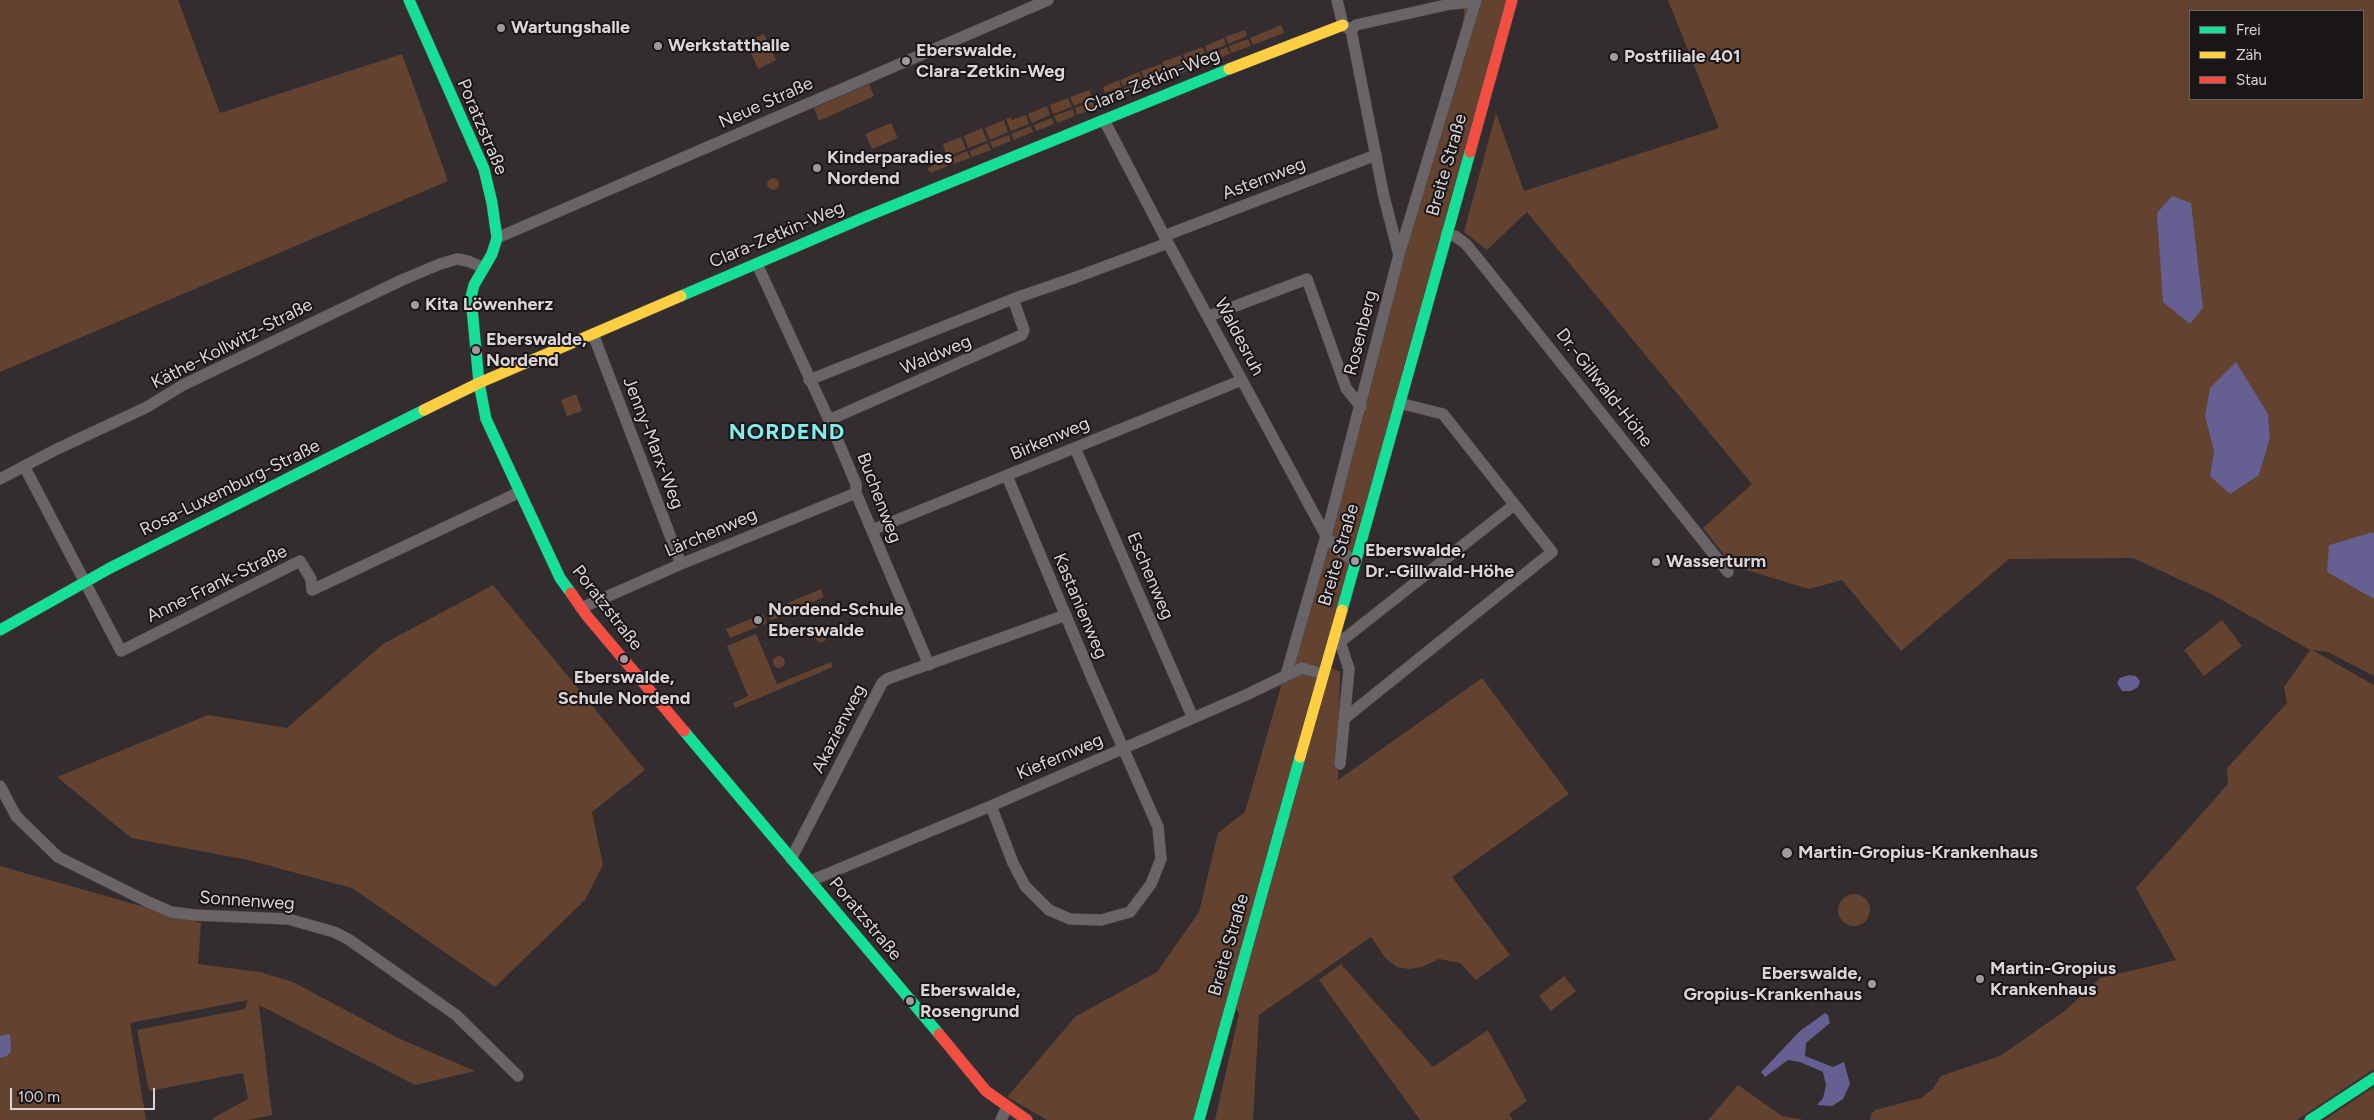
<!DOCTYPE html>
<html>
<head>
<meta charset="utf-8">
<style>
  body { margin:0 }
  #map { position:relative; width:2374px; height:1120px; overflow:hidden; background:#332d30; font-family:Figtree,sans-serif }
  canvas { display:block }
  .legend { position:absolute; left:2189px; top:10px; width:175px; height:90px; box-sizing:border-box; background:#1a1517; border:1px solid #676264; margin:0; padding:6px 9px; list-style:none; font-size:15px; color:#dbd5d7 }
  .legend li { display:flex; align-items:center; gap:10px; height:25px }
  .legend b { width:25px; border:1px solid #676264 }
  .scale { position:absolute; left:10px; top:1088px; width:145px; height:22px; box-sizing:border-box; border:2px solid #dbd5d7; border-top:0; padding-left:6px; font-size:15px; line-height:18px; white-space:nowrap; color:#dbd5d7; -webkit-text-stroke:4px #1a1517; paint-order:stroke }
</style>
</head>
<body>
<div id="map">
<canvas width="2374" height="1120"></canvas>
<ul class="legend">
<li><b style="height:6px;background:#16e098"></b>Frei</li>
<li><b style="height:6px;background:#ffcf43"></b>Zäh</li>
<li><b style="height:6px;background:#f24e42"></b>Stau</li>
</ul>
<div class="scale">100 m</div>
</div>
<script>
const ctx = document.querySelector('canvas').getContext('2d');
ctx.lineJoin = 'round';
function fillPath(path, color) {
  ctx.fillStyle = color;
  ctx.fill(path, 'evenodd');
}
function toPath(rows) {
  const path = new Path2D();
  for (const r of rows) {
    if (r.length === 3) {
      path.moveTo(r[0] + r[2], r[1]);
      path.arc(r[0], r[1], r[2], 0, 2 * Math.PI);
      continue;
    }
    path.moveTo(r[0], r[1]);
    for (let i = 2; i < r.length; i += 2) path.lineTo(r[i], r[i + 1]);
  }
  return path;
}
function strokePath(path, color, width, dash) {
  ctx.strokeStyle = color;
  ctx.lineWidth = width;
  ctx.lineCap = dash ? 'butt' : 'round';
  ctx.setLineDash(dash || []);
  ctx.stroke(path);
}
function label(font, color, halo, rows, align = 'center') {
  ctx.font = font + ' Figtree,sans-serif';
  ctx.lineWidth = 4;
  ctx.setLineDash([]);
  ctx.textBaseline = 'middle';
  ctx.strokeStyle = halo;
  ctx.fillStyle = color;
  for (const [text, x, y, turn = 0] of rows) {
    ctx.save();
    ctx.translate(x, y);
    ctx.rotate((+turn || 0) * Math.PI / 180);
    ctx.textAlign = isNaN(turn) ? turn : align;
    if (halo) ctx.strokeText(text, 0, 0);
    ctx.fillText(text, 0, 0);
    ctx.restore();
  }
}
fillPath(toPath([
  [0,0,178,0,220,113,402,54,448,181,0,372],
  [1465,0,1507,0,1194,1120,1047,1120,1007,1097,1076,1016,1157,972,1199,912,1218,833,1245,812,1327,525,1463,26],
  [1668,0,2374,0,2374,533,2329,545,2374,599,2374,676,2328,652,2312,650,2374,685,2374,1069,2297,1120,1870,1120,1871,1114,1875,1110,1921,1098,1933,1089,1941,1076,2000,1056,2066,1010,2100,978,2176,960,2136,888,2228,784,2227,768,2287,703,2284,687,2310,650,2213,595,2133,558,2009,559,1901,651,1842,580,1809,589,1733,566,1703,528,1752,484,1527,212,1487,250,1464,232,1496,113,1524,191,1719,128],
  [2190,11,2363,11,2363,99,2190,99],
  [2268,414,2270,438,2259,475,2210,476,2214,451],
  [1281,25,1284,33,1253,45,1250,38],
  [1245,30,1247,36,1228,44,1225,37],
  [764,34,776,60,758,69,746,42],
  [1224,38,1226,45,1207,52,1205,46],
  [1248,39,1251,46,1231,53,1229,46],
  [1202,47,1205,53,1186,61,1183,54],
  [1227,47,1230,54,1211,61,1208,55],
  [1181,55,1184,62,1165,69,1162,62],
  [1206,56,1209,62,1189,70,1187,63],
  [1161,64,1163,71,1144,78,1141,71],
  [1185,64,1187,71,1168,78,1165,71],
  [1139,72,1142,79,1123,86,1120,80],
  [1164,72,1167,79,1147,86,1145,80],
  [1119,80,1121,87,1105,93,1103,87],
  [1143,81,1145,87,1126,95,1124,88],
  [869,84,874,96,819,121,814,108],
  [1122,89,1125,96,1108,102,1106,96],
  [1089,90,1092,98,1074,106,1070,97],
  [1068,98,1072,107,1053,114,1050,105],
  [1093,101,1096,108,1077,115,1075,108],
  [1047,106,1050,115,1032,123,1028,114],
  [1073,109,1075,116,1057,123,1054,116],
  [1026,115,1029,124,1011,131,1006,119,1011,117,1012,120],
  [1052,118,1054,124,1036,131,1034,125],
  [1004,120,1008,132,990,140,985,128],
  [891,123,898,138,872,149,865,134],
  [1031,126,1033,132,1014,140,1011,134],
  [982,128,987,141,968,148,964,136],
  [1009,135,1011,141,993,148,990,142],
  [961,137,966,149,947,157,943,144],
  [988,143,991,150,972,157,969,151],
  [967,151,970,158,951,165,949,159],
  [946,160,948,166,931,173,927,168],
  [773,184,6],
  [576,394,582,411,567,416,561,400],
  [493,585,645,770,592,812,603,865,585,900,495,987,352,888,248,860,131,838,57,777,208,715,287,728,383,644],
  [821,589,824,597,771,620,767,612],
  [763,614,767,623,730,638,726,629],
  [2222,620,2242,646,2204,676,2184,650],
  [821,637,5.5],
  [756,634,777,684,831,662,833,667,735,708,733,703,748,696,727,646],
  [779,662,6],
  [1331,668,1340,672,1338,780,1482,678,1569,794,1452,877,1510,955,1476,980,1460,963,1439,959,1422,967,1409,969,1397,967,1387,960,1371,937,1259,1015,1253,1120,1215,1120,1239,1014,1235,1006],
  [0,866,201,923,198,964,260,972,293,982,398,1038,475,1071,415,1085,259,1005,272,1115,248,1120,213,1120,213,1118,248,1099,243,1073,149,1091,137,1030,245,1009,248,1000,130,1023,146,1120,0,1120],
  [1854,910,16],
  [1341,964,1433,1067,1488,1030,1527,1101,1509,1114,1513,1120,1420,1120,1319,980],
  [1564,976,1576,991,1551,1011,1539,996],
  [1738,1085,1782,1116,1804,1120,1708,1120],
  [2374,1087,2374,1120,2324,1120]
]), '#634230');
fillPath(toPath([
  [2172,196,2191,203,2203,308,2190,324,2163,302,2157,213],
  [2236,362,2268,414,2270,438,2259,475,2230,494,2210,476,2214,451,2205,416,2210,388],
  [2370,533,2374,533,2374,599,2327,572,2329,545],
  [2129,675,2136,676,2140,681,2138,687,2131,691,2122,691,2117,683,2120,678],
  [1825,1013,1828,1015,1830,1023,1806,1043,1805,1056,1833,1067,1844,1062,1850,1084,1843,1099,1832,1106,1817,1105,1823,1098,1826,1085,1823,1072,1800,1062,1788,1060,1765,1077,1761,1072,1800,1031],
  [9,1034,10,1035,11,1051,7,1056,0,1058,0,1036]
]), '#655f92');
const street = toPath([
  [1351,30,1356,25,1428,9,1451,4,1475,2],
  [1104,120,1168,243,1326,536,1341,552,1355,561],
  [1446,234,1455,236,1466,244,1491,275,1728,572],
  [1164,236,1376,155],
  [497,238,1048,0],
  [1399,255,1476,0],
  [757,264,829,420,856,484,856,493,929,665],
  [1209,316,1307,279,1346,388,1361,407],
  [593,334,681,564],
  [809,380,1013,299,1074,278,1168,243],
  [829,420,1022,335,1024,330,1013,299],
  [1075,448,1193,718],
  [24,466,121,651,300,561,311,579,312,590,520,492],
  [0,479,55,450,147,407,183,385,402,280,440,264,457,259,468,261,484,268],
  [872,530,1242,380],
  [581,608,681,564,856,493],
  [1333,640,1340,642,1514,505],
  [1286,675,1326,536,1399,255,1384,197,1351,30,1343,25,1337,0],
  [1345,718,1552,552,1443,414,1399,403],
  [1340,764,1349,669,1340,642],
  [0,786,16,816,58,857,146,901,171,912,194,915,288,919,334,932,348,939,456,1015,518,1076],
  [991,806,1013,863,1025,886,1049,910,1070,919,1101,920,1130,912,1151,884,1161,859,1158,827,1092,678,1007,476],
  [791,859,882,683,887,679,1066,615],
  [810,881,991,806,1246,695,1302,668,1323,674],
  [1001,1120,1007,1107]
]);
const fast = toPath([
  [409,0,484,169,492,203,497,238,492,254,474,285,471,297,479,383,486,419,560,578,571,593],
  [681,296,865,217,1229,69],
  [1342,610,1470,152],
  [0,630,110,568,424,410],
  [684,731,939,1034],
  [1199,1120,1300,757],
  [2310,1120,2374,1078]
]);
const slow = toPath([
  [1229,69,1343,25],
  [424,410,479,383,681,296],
  [1300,757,1342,610]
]);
const jam = toPath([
  [1470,152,1512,0],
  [571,593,587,616,684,731],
  [939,1034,986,1091,1027,1120]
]);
strokePath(street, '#4d494b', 12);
strokePath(fast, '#4d494b', 12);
strokePath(slow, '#4d494b', 12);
strokePath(jam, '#4d494b', 12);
strokePath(street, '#696467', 11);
strokePath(fast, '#16e098', 11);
strokePath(slow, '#ffcf43', 11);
strokePath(jam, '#f24e42', 11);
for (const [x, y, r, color] of [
  [501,28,5,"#a09a9d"],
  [658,46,5,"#a09a9d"],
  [1614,57,5,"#a09a9d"],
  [906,61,5,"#a09a9d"],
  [817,168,5,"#a09a9d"],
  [415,305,5,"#a09a9d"],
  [476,350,5,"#a09a9d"],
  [1355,561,5,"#a09a9d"],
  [1656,562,5,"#a09a9d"],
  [758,620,5,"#a09a9d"],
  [624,659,5,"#a09a9d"],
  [1787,853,6,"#a09a9d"],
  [1980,979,5,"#a09a9d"],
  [1872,984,5,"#a09a9d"],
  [910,1001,5,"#a09a9d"]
]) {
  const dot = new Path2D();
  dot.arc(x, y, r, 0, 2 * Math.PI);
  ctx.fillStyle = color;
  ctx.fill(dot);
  strokePath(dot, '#1a1517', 2);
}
label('bold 18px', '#dbd5d7', '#1a1517', [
  ["Wartungshalle",511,28],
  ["Werkstatthalle",668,46],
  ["Eberswalde,",916,51],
  ["Clara-Zetkin-Weg",916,72],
  ["Postfiliale 401",1624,57],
  ["Kinderparadies",827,158],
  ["Nordend",827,179],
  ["Kita Löwenherz",425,305],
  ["Eberswalde,",486,340],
  ["Nordend",486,361],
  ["Eberswalde,",1365,551],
  ["Dr.-Gillwald-Höhe",1365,572],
  ["Wasserturm",1666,562],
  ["Nordend-Schule",768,610],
  ["Eberswalde",768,631],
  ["Eberswalde,",624,678,"center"],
  ["Schule Nordend",624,699,"center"],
  ["Martin-Gropius-Krankenhaus",1798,853],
  ["Martin-Gropius",1990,969],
  ["Krankenhaus",1990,990],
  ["Eberswalde,",1862,974,"right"],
  ["Gropius-Krankenhaus",1862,995,"right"],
  ["Eberswalde,",920,991],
  ["Rosengrund",920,1012]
], 'left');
label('18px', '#dbd5d7', '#1a1517', [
  ["Clara-Zetkin-Weg",1152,81,-22],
  ["Neue Straße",766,103,-24],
  ["Poratzstraße",482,127,67],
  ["Breite Straße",1447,165,-74],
  ["Asternweg",1264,179,-21],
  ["Clara-Zetkin-Weg",777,235,-23],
  ["Rosenberg",1361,333,-76],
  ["Waldesruh",1239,337,62],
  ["Käthe-Kollwitz-Straße",232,344,-27],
  ["Waldweg",936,355,-23],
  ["Dr.-Gillwald-Höhe",1604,388,52],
  ["Birkenweg",1050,439,-23],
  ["Jenny-Marx-Weg",653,443,69],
  ["Rosa-Luxemburg-Straße",230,488,-26],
  ["Buchenweg",879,498,69],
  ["Lärchenweg",711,533,-23],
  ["Breite Straße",1339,555,-74],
  ["Eschenweg",1150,576,67],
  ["Anne-Frank-Straße",217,584,-26],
  ["Kastanienweg",1080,606,67],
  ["Poratzstraße",607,608,52],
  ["Akazienweg",839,729,-63],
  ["Kiefernweg",1060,757,-23],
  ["Sonnenweg",247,901,4],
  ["Poratzstraße",865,919,50],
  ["Breite Straße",1229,945,-74]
]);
ctx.letterSpacing = '1px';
label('bold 22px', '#82eeef', '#1a1517', [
  ["NORDEND",787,433]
]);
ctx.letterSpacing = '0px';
</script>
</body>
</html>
